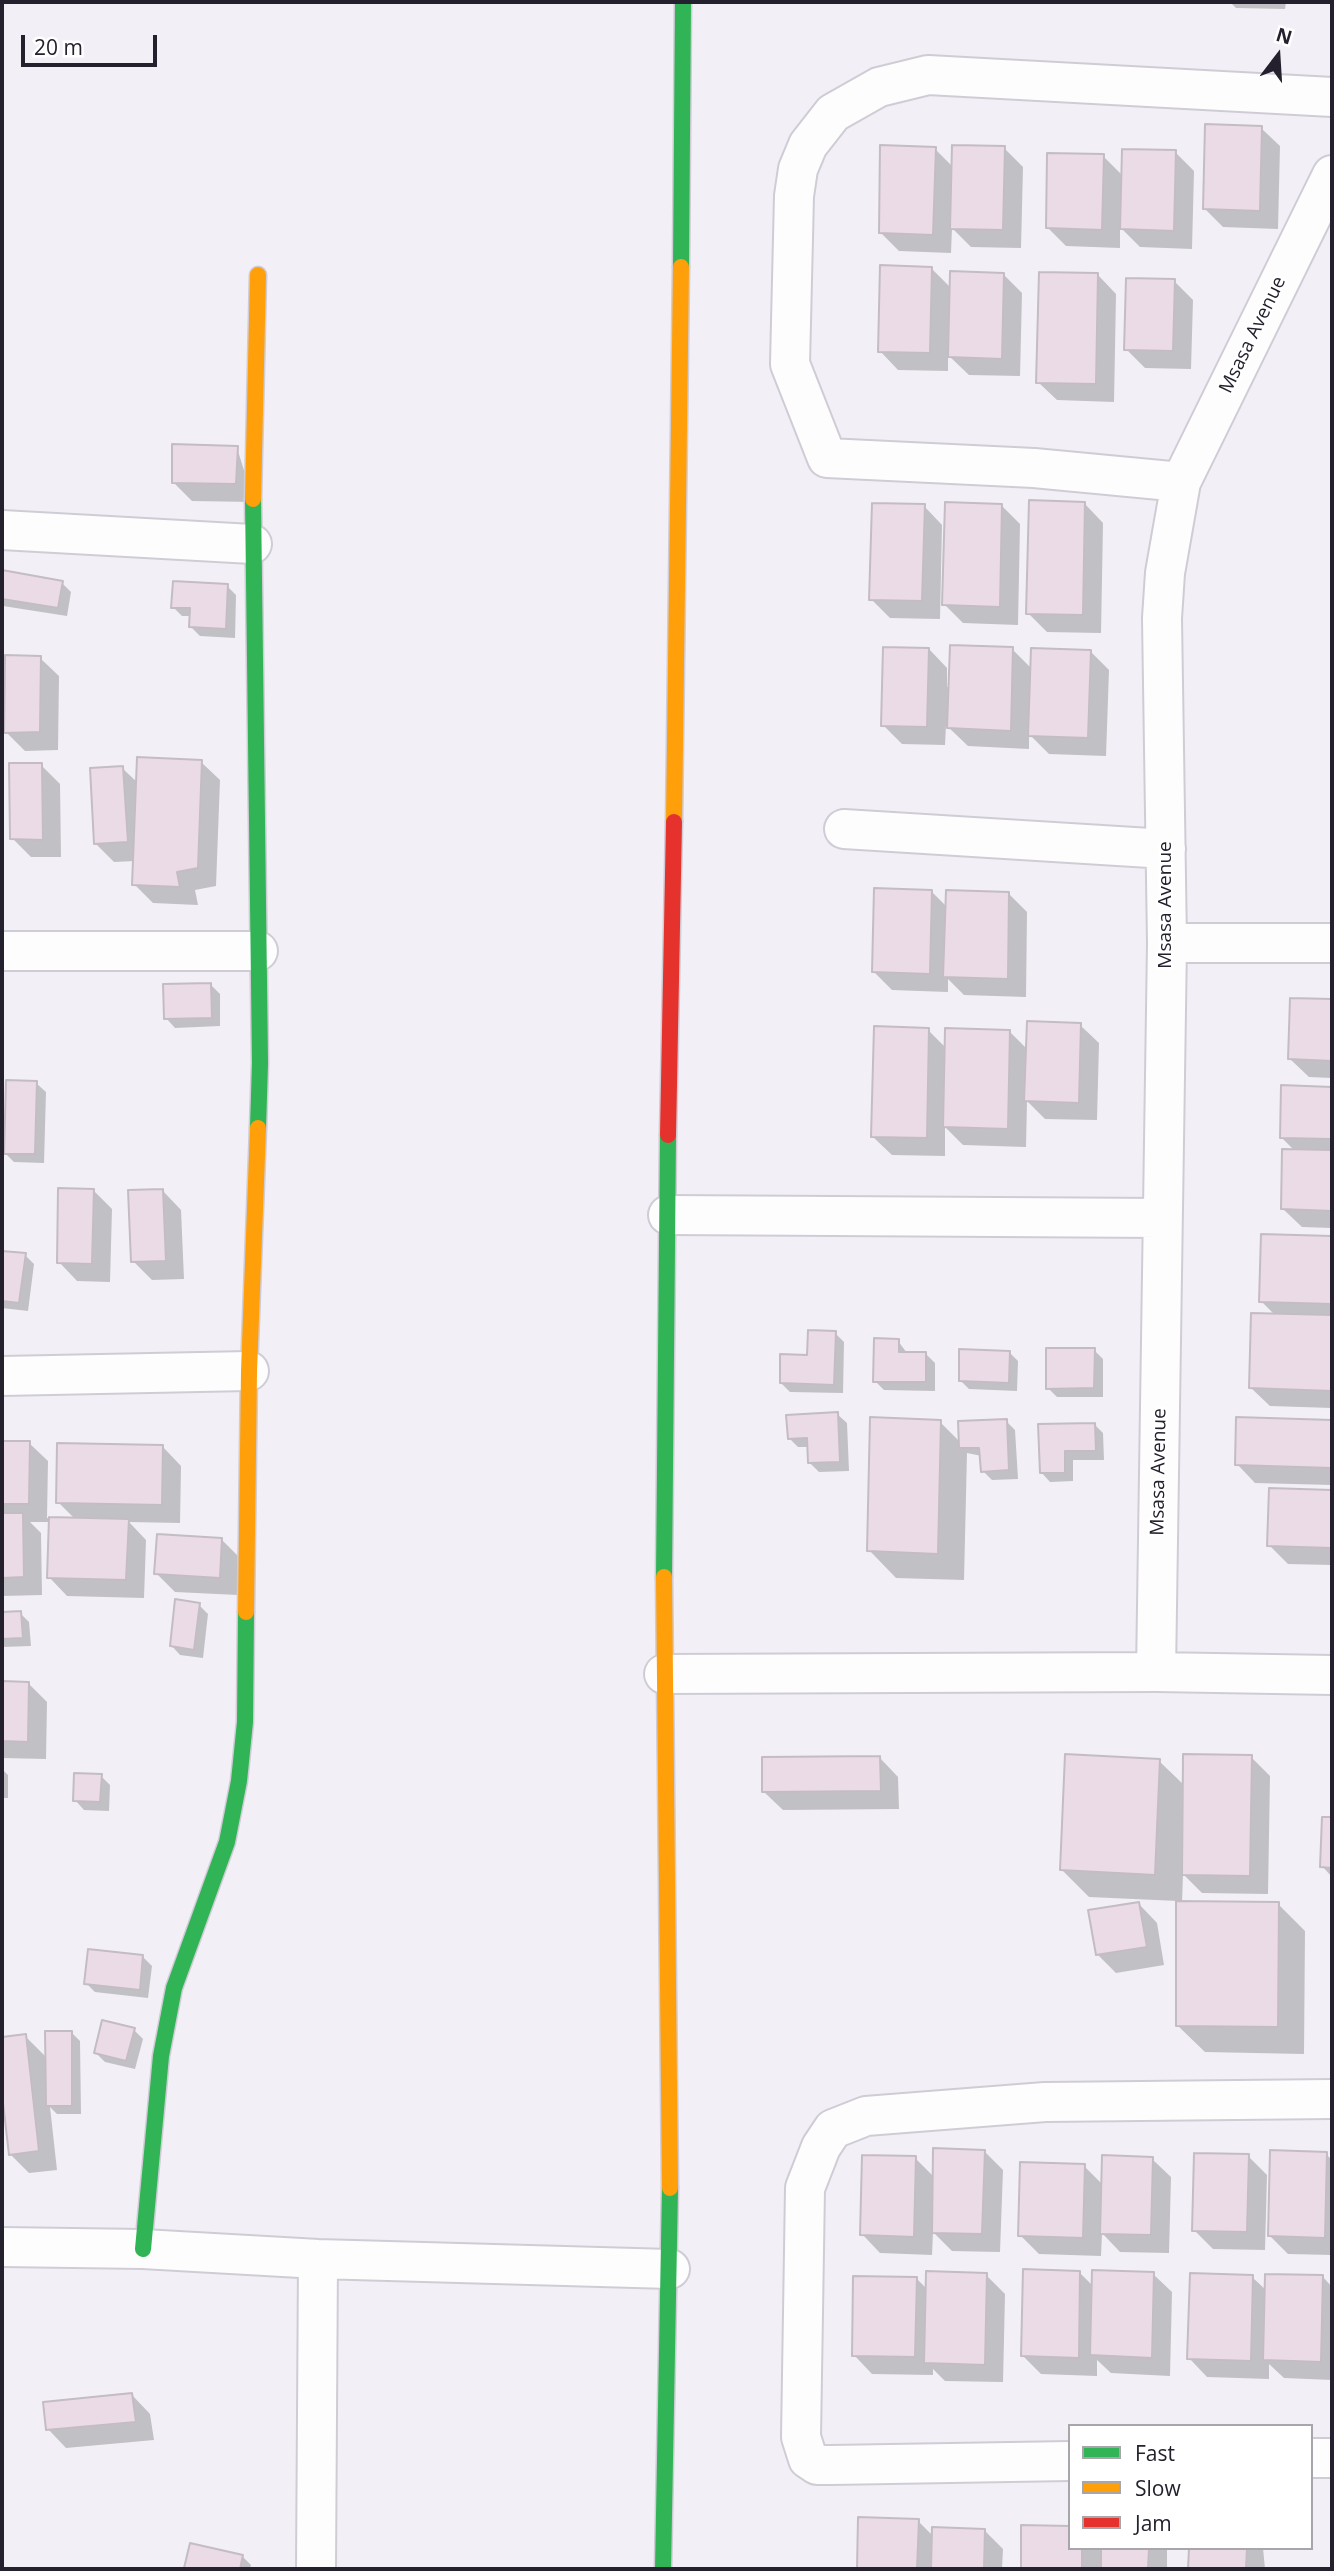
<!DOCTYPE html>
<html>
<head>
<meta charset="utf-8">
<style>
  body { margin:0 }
  #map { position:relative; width:1334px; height:2571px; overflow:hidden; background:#f2f0f6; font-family:"Open Sans",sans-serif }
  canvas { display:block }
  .frame { position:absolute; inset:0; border:4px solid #25202d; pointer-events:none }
  .legend { position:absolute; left:1068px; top:2424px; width:245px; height:126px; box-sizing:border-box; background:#fff; border:2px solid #a8a6ab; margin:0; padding:9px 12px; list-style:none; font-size:21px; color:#25202d }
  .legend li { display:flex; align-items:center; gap:14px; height:35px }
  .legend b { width:35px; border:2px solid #a8a6ab }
  .north { position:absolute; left:1243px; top:21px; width:70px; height:70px; -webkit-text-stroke:5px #fff; paint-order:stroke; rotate:17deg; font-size:19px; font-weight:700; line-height:28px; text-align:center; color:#25202d }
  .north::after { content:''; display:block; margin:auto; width:24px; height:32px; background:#25202d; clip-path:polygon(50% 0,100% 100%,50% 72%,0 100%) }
  .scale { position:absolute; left:21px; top:35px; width:136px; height:32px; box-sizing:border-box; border:4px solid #25202d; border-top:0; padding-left:9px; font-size:21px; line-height:24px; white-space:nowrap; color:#25202d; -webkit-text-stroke:5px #fff; paint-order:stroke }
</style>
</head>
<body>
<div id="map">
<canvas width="1334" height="2571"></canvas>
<div class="frame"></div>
<ul class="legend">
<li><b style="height:9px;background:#30b455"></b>Fast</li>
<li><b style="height:9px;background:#ff9f0a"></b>Slow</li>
<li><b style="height:9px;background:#e5322d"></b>Jam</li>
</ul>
<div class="north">N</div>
<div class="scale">20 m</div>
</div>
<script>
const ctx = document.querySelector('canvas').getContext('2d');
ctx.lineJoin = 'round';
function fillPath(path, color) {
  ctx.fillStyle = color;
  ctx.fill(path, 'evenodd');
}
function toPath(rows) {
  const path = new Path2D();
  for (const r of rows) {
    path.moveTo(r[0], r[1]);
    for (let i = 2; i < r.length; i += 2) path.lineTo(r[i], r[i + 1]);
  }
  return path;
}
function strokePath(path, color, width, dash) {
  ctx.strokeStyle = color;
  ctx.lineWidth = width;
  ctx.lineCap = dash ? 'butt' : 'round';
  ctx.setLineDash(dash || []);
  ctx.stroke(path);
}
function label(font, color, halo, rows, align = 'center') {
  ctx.font = font + ' "Open Sans",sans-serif';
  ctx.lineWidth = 5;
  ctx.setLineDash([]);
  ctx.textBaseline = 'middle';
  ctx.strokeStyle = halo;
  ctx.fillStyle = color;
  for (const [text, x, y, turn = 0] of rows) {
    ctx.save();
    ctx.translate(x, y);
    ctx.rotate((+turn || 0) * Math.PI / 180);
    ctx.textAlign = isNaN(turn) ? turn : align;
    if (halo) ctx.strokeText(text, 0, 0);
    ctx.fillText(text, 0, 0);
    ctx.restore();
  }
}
fillPath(toPath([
  [1163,2,1195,2,1195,4,1164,3],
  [1230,2,1286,2,1285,9,1236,8],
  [1261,128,1280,146,1278,229,1223,227,1205,209],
  [1004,148,1023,167,1021,248,971,247,952,228,951,253,899,251,880,232,935,149,954,168],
  [1175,152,1194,171,1192,249,1140,247,1120,227,1120,248,1066,246,1047,227,1103,156,1123,176],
  [931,268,952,289,1003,274,1022,293,1020,376,969,375,948,355,948,371,898,370,880,351],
  [1098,275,1116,294,1114,402,1057,400,1038,382],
  [1174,281,1193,300,1191,369,1145,368,1126,349],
  [237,448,254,502,192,501,173,482],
  [1085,504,1103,523,1101,633,1047,632,1028,613],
  [1001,505,1020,524,1018,625,963,623,944,604],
  [924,506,942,525,940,619,890,618,871,599],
  [2,572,62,583,71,592,67,616,3,606],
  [227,586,236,595,235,638,200,636,191,627,191,616,182,616,173,607],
  [929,649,947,668,947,687,950,687,1012,649,1032,669,1090,651,1109,670,1106,756,1049,754,1029,734,1029,749,968,746,946,725,945,745,902,744,883,725],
  [40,658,59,676,58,750,25,751,6,732],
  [201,762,220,780,216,886,195,890,198,905,153,903,134,884,135,861,114,862,95,843,122,768,138,783],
  [41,765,60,784,61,857,31,857,12,838],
  [931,891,947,907,1009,894,1027,912,1026,997,964,995,948,979,948,992,892,990,874,972],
  [211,985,220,994,220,1026,175,1028,166,1018],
  [1291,1000,1332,1001,1332,1078,1309,1077,1290,1059],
  [1080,1025,1099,1043,1097,1120,1045,1119,1027,1101,1026,1147,963,1145,945,1127,945,1156,892,1155,873,1137,928,1030,946,1048,1010,1032,1028,1050],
  [36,1083,46,1092,44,1163,14,1162,5,1153],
  [1283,1087,1332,1088,1332,1228,1302,1227,1283,1209,1295,1151,1281,1137],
  [93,1190,112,1209,110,1282,77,1281,59,1262],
  [163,1191,181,1210,184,1279,152,1280,133,1261],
  [1262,1236,1332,1238,1332,1408,1270,1406,1251,1388,1276,1316,1261,1301],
  [2,1253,25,1255,34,1264,28,1311,2,1308],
  [835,1333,844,1342,843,1393,790,1392,781,1383],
  [898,1341,907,1353,926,1354,935,1363,935,1391,884,1390,875,1381],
  [1094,1350,1103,1359,1103,1397,1057,1397,1048,1388],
  [1009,1352,1018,1361,1017,1391,969,1389,960,1380],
  [837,1414,847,1423,849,1471,819,1472,810,1463,809,1447,798,1447,789,1438],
  [1237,1419,1332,1422,1332,1485,1255,1483,1237,1464],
  [1006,1421,1015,1430,1018,1479,992,1480,983,1471,982,1456,967,1453,964,1580,896,1578,869,1550,940,1422,961,1443],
  [1094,1424,1103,1433,1104,1460,1073,1460,1073,1481,1050,1482,1041,1472],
  [2,1442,29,1443,48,1461,47,1518,75,1519,58,1502,163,1447,181,1466,180,1523,129,1522,146,1540,144,1598,67,1596,49,1577,51,1522,30,1522,41,1533,42,1595,2,1596],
  [1271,1490,1332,1491,1332,1565,1288,1564,1269,1545],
  [221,1539,240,1558,238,1595,175,1592,156,1573],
  [199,1605,208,1614,203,1658,180,1655,171,1645],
  [20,1613,29,1622,31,1646,2,1647,2,1614],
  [2,1683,28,1683,47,1702,46,1759,2,1758],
  [1251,1757,1270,1776,1268,1894,1202,1893,1183,1874,1182,1903,1278,1904,1305,1931,1304,2054,1205,2052,1177,2025,1178,1901,1089,1897,1061,1869,1159,1761,1184,1785],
  [880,1758,898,1777,899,1809,783,1810,764,1792],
  [2,1769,8,1775,8,1798,2,1798],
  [101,1776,110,1785,109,1811,84,1810,75,1800],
  [1324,1819,1332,1819,1332,1877,1322,1866],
  [1139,1904,1157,1923,1164,1965,1116,1973,1097,1954],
  [143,1957,152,1966,148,1998,95,1992,86,1983],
  [134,2030,143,2039,135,2069,105,2062,96,2053],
  [71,2032,80,2041,81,2114,57,2114,50,2107,57,2170,29,2173,10,2154,2,2079,2,2038,25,2036,47,2058],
  [984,2151,1003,2170,1000,2252,952,2251,933,2232,932,2255,880,2253,862,2234,915,2158,935,2178],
  [1326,2154,1332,2160,1332,2255,1288,2254,1270,2236],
  [1248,2156,1267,2175,1265,2250,1213,2249,1194,2230],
  [1152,2159,1171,2177,1169,2253,1120,2252,1102,2233,1101,2256,1039,2254,1020,2235,1084,2166,1103,2185],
  [1080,2273,1093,2286,1153,2274,1172,2292,1170,2376,1111,2373,1097,2360,1097,2376,1041,2374,1023,2356],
  [986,2275,1005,2294,1003,2382,945,2381,933,2369,933,2375,872,2374,854,2355,917,2279,928,2290],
  [1252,2277,1267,2291,1323,2277,1332,2287,1332,2380,1284,2378,1269,2364,1269,2379,1207,2377,1189,2358],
  [132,2395,150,2414,154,2440,66,2448,48,2429],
  [859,2519,918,2521,934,2537,984,2530,1003,2549,1002,2569,858,2569],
  [1023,2527,1070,2548,1167,2548,1167,2569,1022,2569],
  [1190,2548,1263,2548,1265,2569,1190,2569],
  [242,2556,251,2565,250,2569,186,2568]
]), '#0003');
const building = toPath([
  [1205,124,1262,126,1260,211,1203,209,1205,124],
  [880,145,936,147,933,235,879,233,880,145],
  [952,145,1005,146,1003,230,950,229,952,145],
  [1122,149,1176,150,1174,231,1120,229,1122,149],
  [1047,153,1104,154,1102,230,1046,228,1047,153],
  [880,265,932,267,930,353,878,352,880,265],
  [950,271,1004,273,1002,359,948,357,950,271],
  [1039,272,1098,273,1096,384,1036,383,1039,272],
  [1126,278,1175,279,1173,351,1124,350,1126,278],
  [172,444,238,446,236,484,172,483,172,444],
  [1029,500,1085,502,1083,615,1026,614,1029,500],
  [945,502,1002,504,1000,607,942,605,945,502],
  [872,503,925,504,922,601,869,600,872,503],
  [2,570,63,581,58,608,2,599,2,570],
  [173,581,228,584,226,629,189,627,190,608,171,608,173,581],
  [950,645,1013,647,1011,731,947,728,950,645],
  [883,647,929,648,927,727,881,726,883,647],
  [1031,648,1091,650,1088,738,1028,736,1031,648],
  [5,655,41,656,40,732,4,733,5,655],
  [137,757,202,760,198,868,177,872,180,887,132,885,137,757],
  [9,763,42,763,43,840,10,839,9,763],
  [123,766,128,842,94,844,90,768,123,766],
  [874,888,932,890,930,974,872,972,874,888],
  [946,890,1009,892,1008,979,943,977,946,890],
  [211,983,212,1018,164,1019,163,984,211,983],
  [1290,998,1332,999,1332,1061,1288,1059,1290,998],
  [1027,1021,1081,1023,1079,1103,1024,1101,1027,1021],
  [874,1026,929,1028,927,1138,871,1137,874,1026],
  [945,1028,1010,1030,1008,1129,943,1127,945,1028],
  [6,1080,37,1081,35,1154,4,1154,6,1080],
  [1281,1085,1332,1087,1332,1139,1280,1138,1281,1085],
  [1282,1149,1332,1150,1332,1211,1281,1209,1282,1149],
  [58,1188,94,1189,92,1264,57,1263,58,1188],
  [163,1189,166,1261,131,1262,128,1190,163,1189],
  [1261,1234,1332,1236,1332,1304,1259,1302,1261,1234],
  [2,1251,26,1253,19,1303,2,1301,2,1251],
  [1251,1313,1332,1315,1332,1391,1249,1388,1251,1313],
  [808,1330,836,1331,834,1385,780,1383,780,1354,807,1355,808,1330],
  [874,1338,899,1339,899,1352,926,1352,926,1382,873,1382,874,1338],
  [1046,1348,1095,1348,1094,1388,1046,1389,1046,1348],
  [959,1349,1010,1351,1009,1383,959,1381,959,1349],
  [838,1412,840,1462,808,1463,807,1438,788,1439,786,1415,838,1412],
  [870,1417,941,1420,938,1554,867,1551,870,1417],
  [1236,1417,1332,1420,1332,1468,1235,1465,1236,1417],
  [1007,1419,1009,1470,981,1472,979,1448,959,1448,958,1421,1007,1419],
  [1095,1423,1096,1451,1065,1451,1065,1473,1040,1473,1038,1424,1095,1423],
  [2,1441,30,1441,29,1504,2,1504,2,1441],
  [57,1443,163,1445,162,1505,56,1503,57,1443],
  [1269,1488,1332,1490,1332,1548,1267,1546,1269,1488],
  [2,1513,23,1513,24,1577,2,1578,2,1513],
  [49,1517,129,1519,126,1580,47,1578,49,1517],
  [157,1534,222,1538,220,1578,154,1574,157,1534],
  [175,1599,200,1603,194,1650,170,1646,175,1599],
  [21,1611,23,1638,2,1639,2,1612,21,1611],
  [2,1681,29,1682,28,1742,2,1741,2,1681],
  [1065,1754,1160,1759,1155,1875,1060,1870,1065,1754],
  [1183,1754,1252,1755,1250,1876,1182,1875,1183,1754],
  [880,1756,881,1791,762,1792,762,1757,880,1756],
  [74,1773,102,1774,100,1802,73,1801,74,1773],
  [1322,1817,1332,1817,1332,1868,1320,1867,1322,1817],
  [1176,1901,1279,1902,1278,2027,1176,2026,1176,1901],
  [1139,1902,1147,1947,1096,1955,1088,1910,1139,1902],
  [88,1949,143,1955,140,1990,84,1984,88,1949],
  [102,2020,135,2028,126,2061,94,2053,102,2020],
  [45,2031,72,2031,72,2106,46,2106,45,2031],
  [26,2034,39,2151,9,2155,2,2094,2,2037,26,2034],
  [933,2148,985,2150,982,2234,932,2233,933,2148],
  [1270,2150,1327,2152,1325,2238,1268,2236,1270,2150],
  [1194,2153,1249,2154,1247,2232,1192,2231,1194,2153],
  [862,2155,916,2156,914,2237,860,2235,862,2155],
  [1102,2155,1153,2157,1151,2235,1100,2234,1102,2155],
  [1020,2162,1085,2164,1083,2238,1018,2236,1020,2162],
  [1023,2269,1080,2271,1079,2358,1021,2356,1023,2269],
  [1092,2270,1154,2272,1152,2358,1090,2355,1092,2270],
  [926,2271,987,2273,985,2365,924,2363,926,2271],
  [1190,2273,1253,2275,1251,2361,1187,2359,1190,2273],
  [1265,2274,1323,2275,1321,2362,1263,2360,1265,2274],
  [853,2276,917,2277,915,2357,852,2356,853,2276],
  [132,2393,136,2422,46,2430,43,2402,132,2393],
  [858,2517,919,2519,917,2569,857,2569,858,2517],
  [1021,2525,1070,2526,1070,2548,1082,2548,1082,2569,1021,2569,1021,2525],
  [932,2527,985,2529,984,2569,931,2569,932,2527],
  [190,2543,243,2555,240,2569,184,2568,190,2543],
  [1101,2548,1149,2548,1148,2569,1101,2569,1101,2548],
  [1189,2548,1247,2548,1246,2569,1188,2569,1189,2548]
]);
fillPath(building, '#ebdbe7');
strokePath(building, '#c4bcc3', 2);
const street = toPath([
  [1181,482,1034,468,827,458,790,364,794,196,798,169,808,145,833,113,879,87,928,75,1332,97],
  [2,530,252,544],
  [844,829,1166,849],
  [1167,943,1332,943],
  [2,951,258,951],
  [668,1215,1162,1218],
  [2,1376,249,1371],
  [1156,1672,1167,943,1162,618,1165,573,1181,482,1332,175],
  [664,1674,1156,1672,1332,1675],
  [2,2247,143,2249,318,2259,670,2269],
  [1311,2458,1332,2458],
  [1070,2461,831,2465,817,2465,808,2459,801,2437,805,2188,821,2147,833,2129,866,2116,1045,2102,1332,2099],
  [316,2569,318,2259]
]);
const fast = toPath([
  [681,267,683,2],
  [253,499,260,1063,258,1128],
  [664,1577,668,1135],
  [143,2249,161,2056,174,1988,227,1842,239,1781,245,1722,246,1612],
  [663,2569,670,2188]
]);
const slow = toPath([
  [253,499,258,275],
  [674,822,681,267],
  [664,1577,670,2188],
  [246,1612,249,1371,258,1128]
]);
const jam = toPath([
  [668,1135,674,822]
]);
strokePath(street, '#d0ccd6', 42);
strokePath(fast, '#d0ccd6', 19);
strokePath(slow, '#d0ccd6', 19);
strokePath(jam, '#d0ccd6', 19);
strokePath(street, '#fdfdfe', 38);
strokePath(fast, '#30b455', 16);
strokePath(slow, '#ff9f0a', 16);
strokePath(jam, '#e5322d', 16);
label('19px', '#25202d', '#fff', [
  ["Msasa Avenue",1253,335,-64],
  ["Msasa Avenue",1166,905,-90],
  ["Msasa Avenue",1159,1472,-89]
]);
</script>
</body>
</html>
